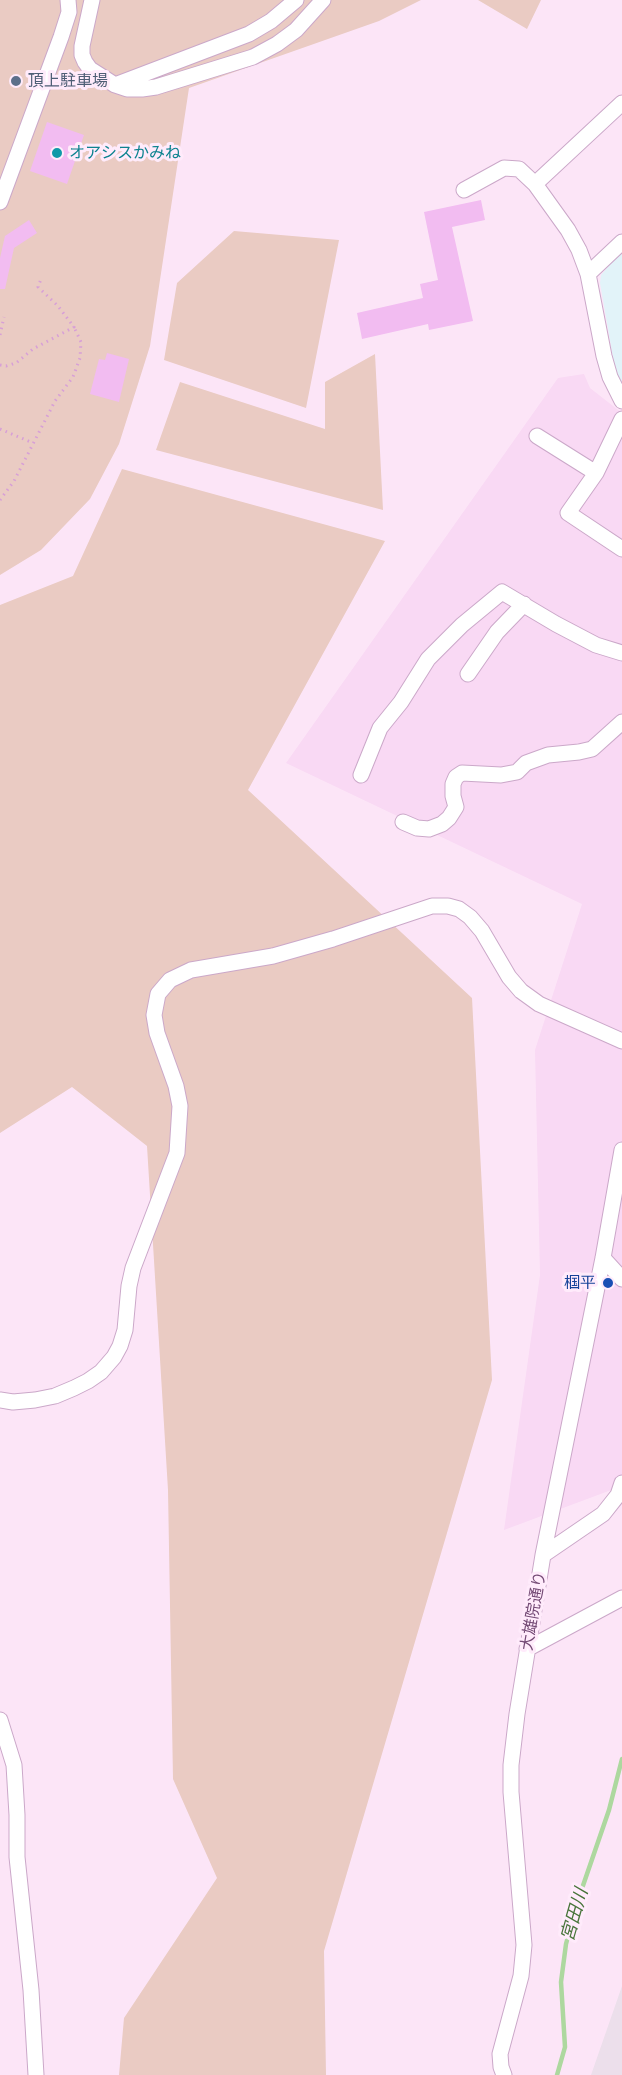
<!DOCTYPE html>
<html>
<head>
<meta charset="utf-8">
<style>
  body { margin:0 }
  canvas { display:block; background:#fce5f7 }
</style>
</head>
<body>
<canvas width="622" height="2075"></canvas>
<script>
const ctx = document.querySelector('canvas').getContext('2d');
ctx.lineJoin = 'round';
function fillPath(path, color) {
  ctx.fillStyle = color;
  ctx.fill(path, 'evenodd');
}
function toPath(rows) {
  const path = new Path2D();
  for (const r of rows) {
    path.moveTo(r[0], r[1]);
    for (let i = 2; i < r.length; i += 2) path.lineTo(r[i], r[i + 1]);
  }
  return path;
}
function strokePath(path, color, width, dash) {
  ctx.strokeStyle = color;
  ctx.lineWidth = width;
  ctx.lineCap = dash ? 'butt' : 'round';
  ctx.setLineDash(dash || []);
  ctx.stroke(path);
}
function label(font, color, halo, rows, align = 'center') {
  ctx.font = font + ' "Noto Sans","Noto Sans JP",sans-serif';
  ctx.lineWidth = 6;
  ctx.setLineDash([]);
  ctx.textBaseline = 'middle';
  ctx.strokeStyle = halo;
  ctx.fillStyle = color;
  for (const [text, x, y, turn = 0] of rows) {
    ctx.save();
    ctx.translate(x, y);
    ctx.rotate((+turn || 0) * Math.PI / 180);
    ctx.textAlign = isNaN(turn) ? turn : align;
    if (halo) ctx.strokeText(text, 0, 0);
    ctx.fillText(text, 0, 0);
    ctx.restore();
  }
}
fillPath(toPath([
  [584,374,590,388,622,413,622,1486,504,1530,540,1275,535,1050,582,904,286,763,558,378]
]), '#f9d9f4');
fillPath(toPath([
  [622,1986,622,2075,591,2075]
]), '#ecdfeb');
fillPath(toPath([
  [622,250,622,387,616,375,600,283,601,275]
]), '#e2f3f9');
fillPath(toPath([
  [0,0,421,0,379,21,189,88,150,346,119,444,90,499,41,550,0,575],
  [478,0,541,0,527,29],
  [234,231,339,240,306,408,164,360,177,283],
  [375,354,383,510,156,450,180,382,325,429,325,382],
  [122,469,385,541,248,790,472,998,492,1380,324,1951,326,2075,119,2075,124,2018,217,1878,173,1779,168,1490,147,1146,72,1087,0,1133,0,605,73,576]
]), '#eacbc3');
strokePath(toPath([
  [557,2075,565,2047,561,1982,566,1944,577,1903,609,1810,622,1759]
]), '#add89f', 4.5);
fillPath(toPath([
  [47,122,84,135,67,184,30,171],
  [481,200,485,220,452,227,473,321,429,330,428,324,362,339,357,313,423,298,420,284,438,280,424,212],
  [29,220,37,233,14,248,5,289,0,289,0,258,5,236],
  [107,353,129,359,119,402,90,394,99,359,105,360]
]), '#f2bcf1');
const minor = toPath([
  [92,0,82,46,82,55,85,62,90,69,115,85,127,89,142,89,156,87,253,57,277,44,296,30,323,0],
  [115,85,249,34,271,21,296,0],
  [535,184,622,103],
  [464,190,504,168,519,169,535,184,568,230,579,250,588,274,604,356,610,377,622,401],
  [0,202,61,37,69,12,68,0],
  [588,274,622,242],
  [537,436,596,473,568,513,622,549],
  [596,473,622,419],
  [468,674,497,632,524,604],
  [361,775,380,728,401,702,428,659,462,625,502,592,556,624,596,645,622,653],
  [403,822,417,828,429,829,442,824,449,818,456,807,453,796,453,784,456,777,462,773,501,775,517,772,526,763,548,755,579,752,592,749,622,722],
  [603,1258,622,1279],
  [0,1400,13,1402,35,1400,55,1396,74,1388,88,1381,101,1372,114,1357,120,1346,125,1330,129,1286,133,1268,177,1153,180,1106,176,1086,157,1033,154,1015,158,994,170,980,191,970,273,956,333,939,432,906,448,906,459,909,470,917,482,931,509,977,521,991,539,1004,622,1041],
  [543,1555,603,1514,618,1495,622,1483],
  [527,1649,622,1598],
  [0,1720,14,1765,17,1815,17,1857,31,1990,36,2075],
  [504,2075,501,2067,500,2054,521,1976,524,1945,511,1792,511,1765,517,1714,543,1555,603,1258,622,1150]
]);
strokePath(minor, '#cba8c9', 17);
strokePath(toPath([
  [0,335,4,317],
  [0,365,6,366,16,363,33,349,74,327,58,306,38,287,41,279],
  [0,429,33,443],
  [0,500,14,481,55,401,73,377,80,358,81,342,74,327]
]), '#d79fd7', 3, [1.5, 4.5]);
strokePath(minor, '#fff', 15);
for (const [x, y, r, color] of [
  [16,81,6,"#5c6f8a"],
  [57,153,6,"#0f9aa8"],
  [608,1283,6,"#1a4fb4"]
]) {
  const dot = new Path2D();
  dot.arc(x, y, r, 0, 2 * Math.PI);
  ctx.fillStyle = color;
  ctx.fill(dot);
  strokePath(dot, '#ffebfb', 2);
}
label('16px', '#4e5e75', '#ffebfb', [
  ["頂上駐車場",28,81]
], 'left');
label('16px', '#0d838f', '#ffebfb', [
  ["オアシスかみね",69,153]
], 'left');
label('16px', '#164399', '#ffebfb', [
  ["椢平",596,1283]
], 'right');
label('16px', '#744a75', '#ffebfb', [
  ["大雄院通り",534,1611,-80]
]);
label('italic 18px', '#48743a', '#ffebfb', [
  ["宮田川",575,1915,-74]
]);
</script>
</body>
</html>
